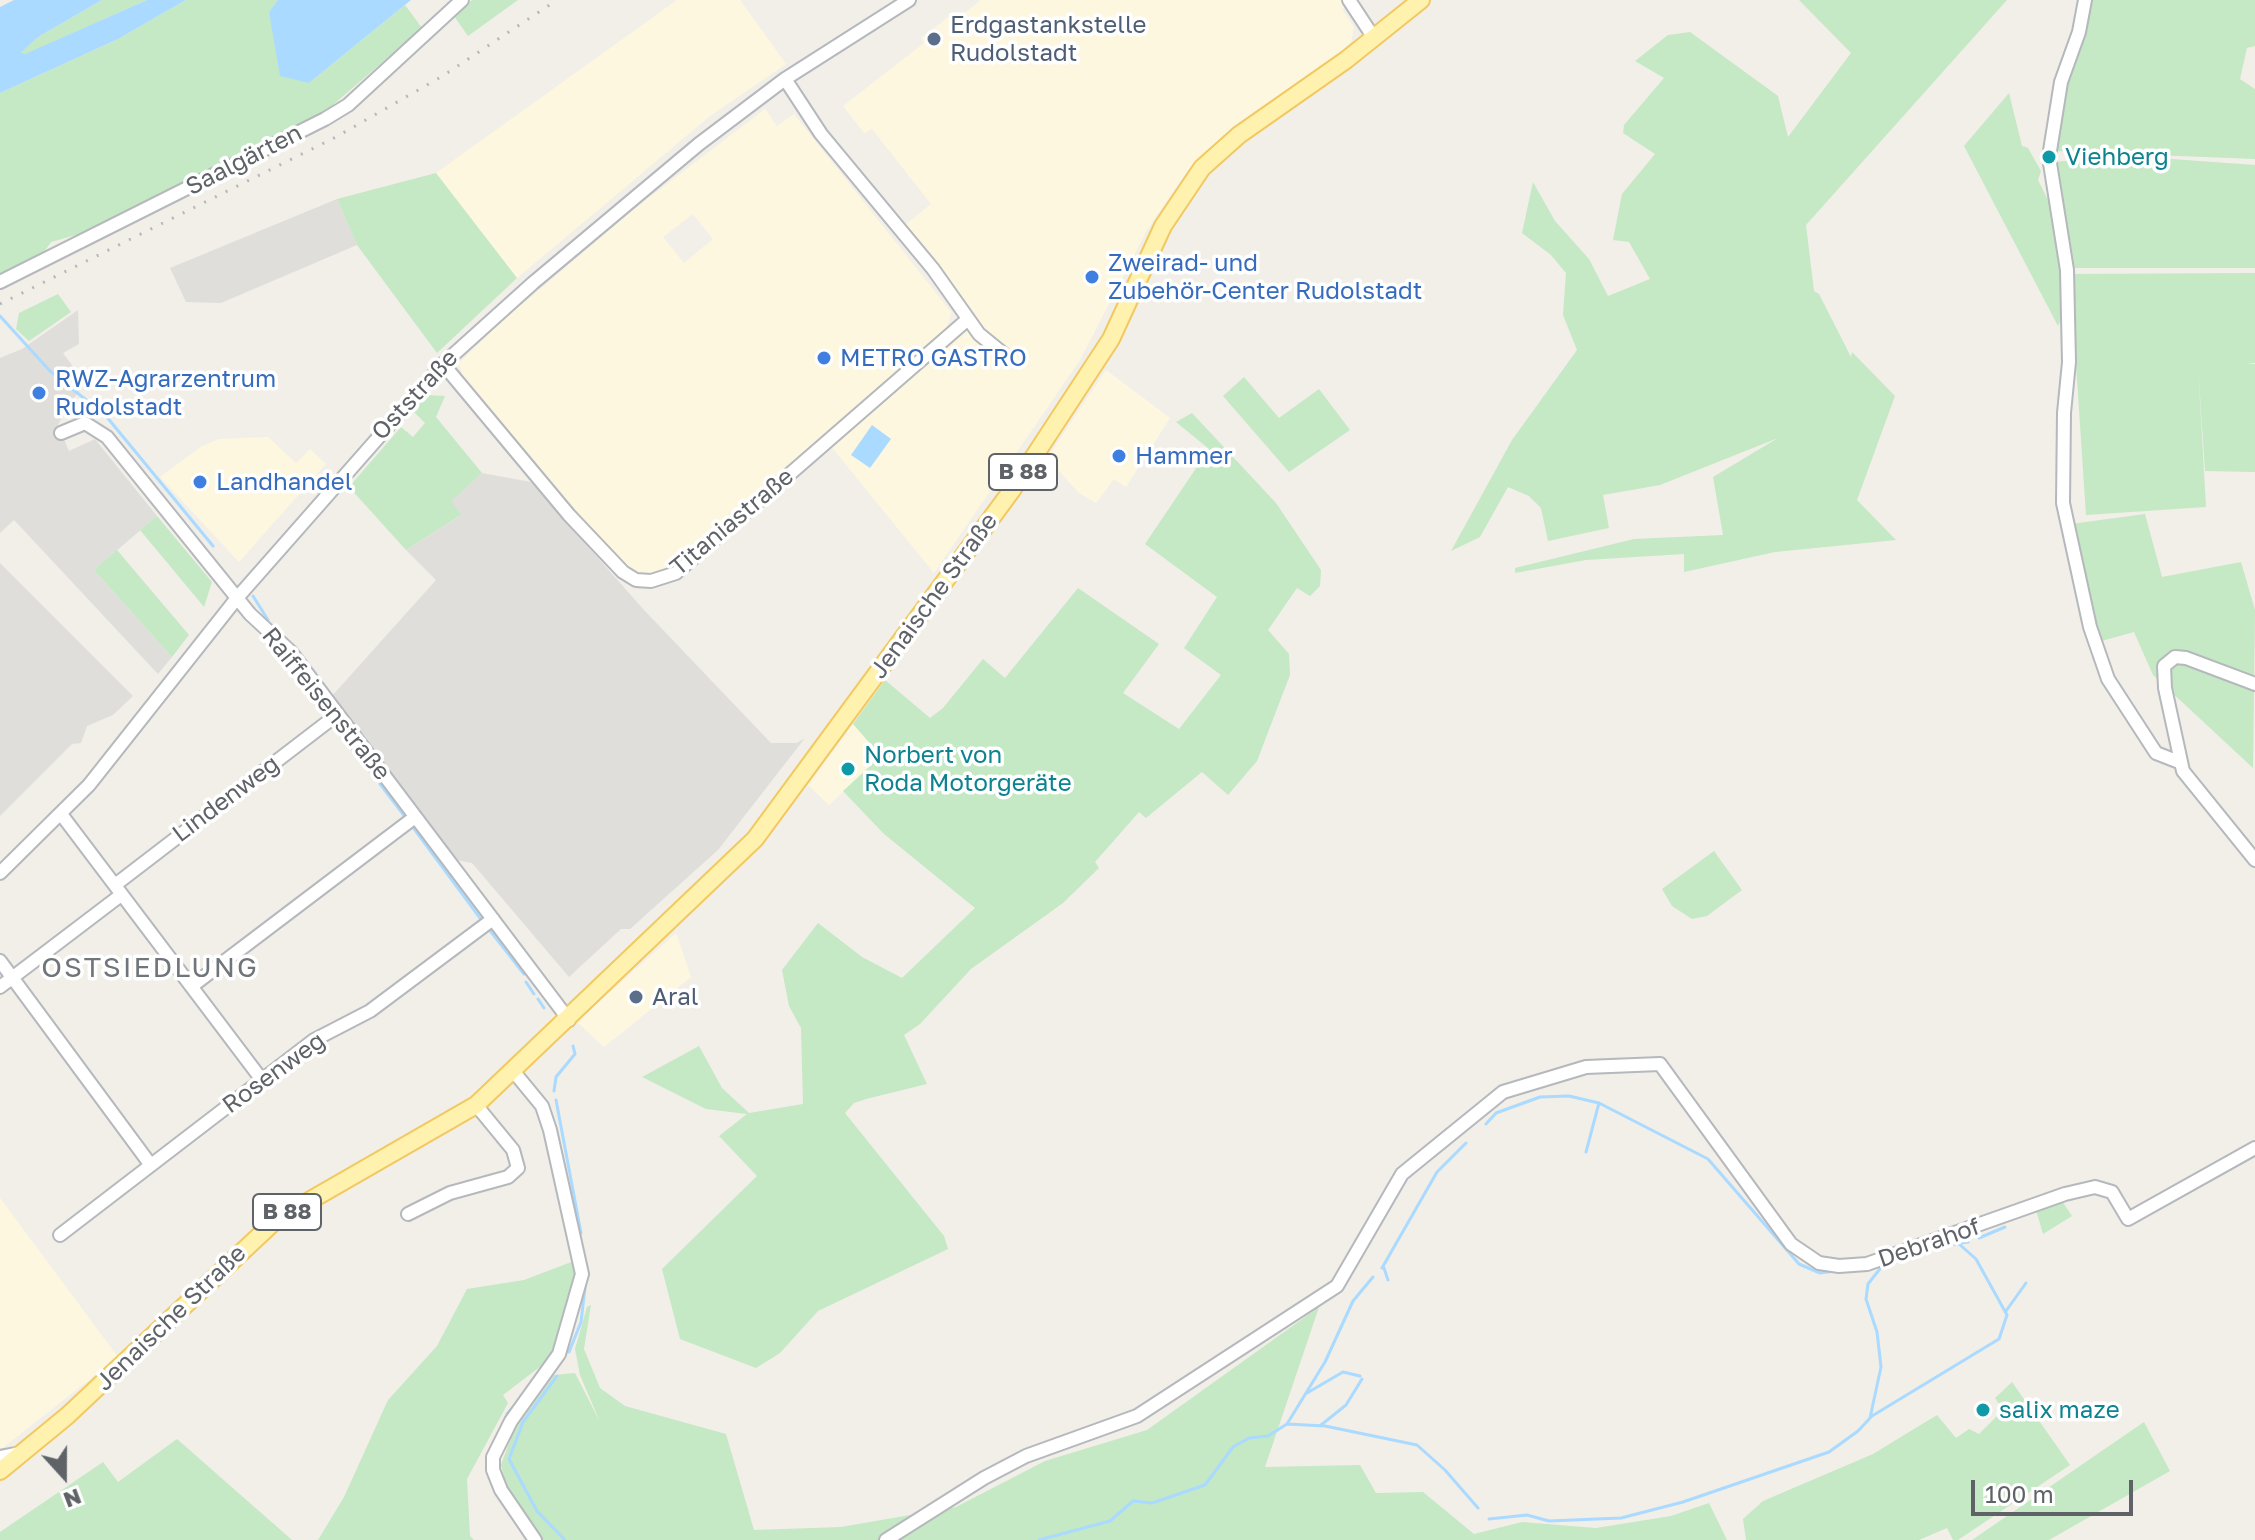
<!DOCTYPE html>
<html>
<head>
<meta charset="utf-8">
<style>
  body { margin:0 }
  #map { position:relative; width:2255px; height:1540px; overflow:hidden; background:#f1efe8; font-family:"Golos Text",sans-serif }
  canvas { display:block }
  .north { position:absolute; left:24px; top:1436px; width:80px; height:80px; -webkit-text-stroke:6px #fff; paint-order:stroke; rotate:159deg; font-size:22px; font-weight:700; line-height:32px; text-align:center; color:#5f6368 }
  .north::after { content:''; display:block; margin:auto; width:28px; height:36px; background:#5f6368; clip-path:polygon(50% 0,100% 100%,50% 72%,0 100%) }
  .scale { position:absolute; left:1971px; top:1480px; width:162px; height:36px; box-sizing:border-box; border:4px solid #5f6368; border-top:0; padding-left:10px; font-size:24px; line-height:28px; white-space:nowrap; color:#5f6368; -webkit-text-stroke:6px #fff; paint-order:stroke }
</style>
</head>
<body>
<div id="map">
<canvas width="2255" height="1540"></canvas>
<div class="north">N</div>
<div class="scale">100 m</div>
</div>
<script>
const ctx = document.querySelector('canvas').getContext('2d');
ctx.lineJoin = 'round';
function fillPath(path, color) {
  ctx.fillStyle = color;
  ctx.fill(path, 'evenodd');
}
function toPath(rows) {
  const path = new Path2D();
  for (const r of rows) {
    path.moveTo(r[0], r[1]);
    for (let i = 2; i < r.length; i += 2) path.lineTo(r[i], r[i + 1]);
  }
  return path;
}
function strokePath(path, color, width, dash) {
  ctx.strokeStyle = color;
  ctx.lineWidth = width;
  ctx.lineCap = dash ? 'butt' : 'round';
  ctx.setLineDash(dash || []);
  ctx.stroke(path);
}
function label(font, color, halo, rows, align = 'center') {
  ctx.font = font + ' "Golos Text",sans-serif';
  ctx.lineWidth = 7;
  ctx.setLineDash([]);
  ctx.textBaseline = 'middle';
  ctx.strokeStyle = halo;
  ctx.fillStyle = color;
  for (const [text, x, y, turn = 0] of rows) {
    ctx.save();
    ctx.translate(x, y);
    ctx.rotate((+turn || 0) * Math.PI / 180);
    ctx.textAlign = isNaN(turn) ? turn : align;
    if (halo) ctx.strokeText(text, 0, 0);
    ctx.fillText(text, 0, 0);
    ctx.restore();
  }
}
fillPath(toPath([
  [677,0,740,0,786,64,710,116,517,278,436,173],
  [981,0,1341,0,1346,7,1342,9,1354,27,1351,42,1337,55,1233,127,1187,171,1147,230,1080,360,934,573,830,445,976,318,904,226,931,204,872,129,864,133,843,106,924,43,921,38,948,17,953,22],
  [765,109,777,126,794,114,951,312,949,322,945,331,742,509,728,513,732,519,670,571,660,576,636,576,573,513,463,377,459,363,500,323,638,206],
  [693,214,713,239,684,263,663,237],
  [1106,370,1170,418,1126,487,1114,479,1096,503,1079,493,1047,458],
  [268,437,296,463,310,449,326,464,239,562,160,477,202,446,219,439],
  [853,724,881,756,829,805,808,785],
  [676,933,691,977,604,1047,577,1022],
  [0,1198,118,1357,0,1450]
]), '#fef7e0');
fillPath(toPath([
  [337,199,357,245,221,303,186,302,170,268],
  [78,310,79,344,63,353,86,384,69,403,58,425,69,451,95,439,157,516,94,570,172,657,158,674,14,520,0,533,0,358,22,349],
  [482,473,531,482,644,610,771,743,797,743,805,738,718,850,630,929,621,929,569,977,472,863,456,860,331,697,436,580,406,550,460,516,450,501],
  [0,563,133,696,113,715,87,726,81,743,72,744,0,816]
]), '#e0deda');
fillPath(toPath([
  [102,0,147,0,26,54,20,54,38,37],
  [186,0,278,0,269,13,309,83,405,5,422,28,320,116,93,230,51,242,41,256,0,276,0,93,118,39],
  [472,0,518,0,468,36,454,16],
  [1799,0,2007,0,1806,225,1814,291,1819,294,1851,357,1852,352,1895,396,1857,500,1896,540,1775,552,1684,572,1684,554,1586,560,1515,573,1515,568,1634,539,1723,535,1713,477,1778,438,1660,485,1603,495,1609,528,1548,541,1541,508,1529,496,1508,487,1480,537,1451,551,1512,440,1577,350,1563,315,1566,273,1551,255,1522,233,1533,182,1555,221,1589,259,1608,296,1650,279,1629,242,1613,240,1622,194,1655,154,1623,133,1624,125,1664,78,1635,61,1668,35,1690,32,1778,96,1788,137,1851,53],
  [2087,0,2255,0,2255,46,2247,48,2240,79,2255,89,2255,159,2054,151,2065,80],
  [2009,93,2022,146,2028,148,2041,171,2038,180,2057,218,2063,240,2062,317,2058,326,1964,146],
  [2129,156,2255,165,2255,268,2069,268,2068,238,2053,162],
  [436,173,517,278,437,353,357,245,337,199],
  [2255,273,2255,363,2245,364,2255,364,2255,472,2205,471,2198,366,2206,507,2086,515,2070,274],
  [58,294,71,312,29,341,16,329,19,313],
  [1244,377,1279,418,1319,389,1350,430,1289,472,1223,396],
  [426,395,445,396,436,417,482,473,451,501,461,515,406,550,349,487,401,427,413,437,425,423,413,411],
  [1192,413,1276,503,1321,570,1320,586,1310,596,1297,588,1268,630,1289,654,1290,675,1257,761,1228,795,1202,772,1146,818,1139,812,1095,862,1099,868,1063,903,971,969,920,1024,904,1035,927,1084,866,1099,854,1103,845,1113,944,1236,948,1249,818,1311,780,1353,756,1368,680,1339,662,1269,757,1176,719,1136,747,1114,706,1109,642,1077,699,1046,722,1088,749,1113,803,1104,801,1028,789,1006,782,970,818,923,862,957,902,978,975,908,884,834,843,791,881,756,853,724,885,680,930,718,943,708,983,659,1005,678,1078,588,1159,644,1123,693,1179,729,1221,675,1184,648,1217,597,1145,544,1209,449,1176,422],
  [2145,514,2162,577,2241,562,2255,610,2253,768,2153,675,2134,632,2098,642,2071,524],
  [157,516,212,582,204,607,140,530],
  [117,550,189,635,172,657,94,570],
  [1714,851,1742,890,1707,916,1692,919,1672,906,1662,889],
  [2062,1201,2072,1216,2043,1234,2036,1210],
  [574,1261,577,1275,554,1356,503,1395,508,1403,467,1479,470,1536,474,1540,318,1540,344,1497,388,1400,437,1346,467,1289,524,1280],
  [591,1305,584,1349,600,1388,625,1406,726,1434,754,1530,841,1527,956,1507,1045,1461,1147,1430,1319,1307,1265,1467,1360,1465,1376,1493,1423,1492,1474,1534,1522,1522,1596,1528,1671,1516,1709,1503,1727,1540,539,1540,507,1491,501,1465,513,1432,554,1375,575,1373,600,1422,580,1375,575,1349,587,1307],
  [2012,1382,2070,1465,1958,1540,1953,1540,1947,1528,1919,1540,1746,1540,1743,1519,1763,1501,1873,1454,1937,1415,1956,1438,1969,1429,1979,1434,2003,1410,1995,1398],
  [2144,1422,2170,1471,2049,1540,1972,1540],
  [177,1439,292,1540,0,1540,0,1532,103,1462,118,1482]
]), '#c5e8c5');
fillPath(toPath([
  [14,0,102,0,38,37,21,53,25,54,147,0,186,0,118,39,0,93,0,7],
  [278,0,411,0,309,83,280,76,269,12],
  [872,425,891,439,870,468,851,455]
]), '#aadaff');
strokePath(toPath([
  [0,316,50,371,106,416,213,546],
  [253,596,268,620],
  [277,647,327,714],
  [335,726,373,775],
  [380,784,406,818],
  [412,826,483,922],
  [488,928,524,974],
  [526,982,534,994],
  [538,999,544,1008],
  [554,1091,556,1077,575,1054,573,1046],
  [556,1100,581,1233],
  [1486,1124,1496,1113,1540,1097,1569,1096,1599,1103,1708,1159,1799,1264,1820,1273,1834,1271],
  [1586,1152,1599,1103],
  [1979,1238,2005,1227],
  [1382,1268,1437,1172,1466,1143],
  [1384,1268,1388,1280],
  [2006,1311,2026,1283],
  [569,1352,581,1322,586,1279],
  [557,1376,523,1422,509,1459,537,1511,565,1540],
  [1307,1393,1343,1372,1360,1376],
  [507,1414,515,1405],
  [1870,1418,1881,1367,1877,1332,1866,1299,1868,1284,1883,1265,1930,1248,1968,1242],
  [1287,1424,1325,1426,1417,1445,1445,1470,1478,1508],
  [1321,1425,1346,1405,1362,1379],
  [1489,1519,1527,1515,1549,1521,1621,1518,1683,1502,1829,1452,1858,1431,1872,1416,1999,1339,2007,1315,1976,1259,1959,1244],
  [1039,1540,1110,1521,1133,1501,1152,1503,1205,1485,1233,1447,1249,1438,1268,1436,1287,1424,1325,1362,1353,1301,1373,1277]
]), '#aadaff', 3);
const minor = toPath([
  [1349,0,1374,38],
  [2085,0,2079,32,2061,82,2049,157,2067,270,2069,362,2064,413,2063,503,2090,627,2108,679,2156,753,2179,762],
  [785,79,821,134,933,269,979,334,1006,356],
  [0,282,325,119,348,105,462,0],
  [443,364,569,515,623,572,636,580,651,581,676,573,968,319],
  [61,433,85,423,107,437,250,614,291,652,569,1020],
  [2255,684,2186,658,2175,657,2164,666,2165,688,2183,771,2255,860],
  [61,814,262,1080],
  [0,873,89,785,237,598,443,364,533,283,699,144,785,79,909,0],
  [115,885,338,714],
  [0,961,150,1164],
  [192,986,415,817],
  [0,987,121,895],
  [514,1072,542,1106,550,1130,582,1274,559,1354,511,1421,493,1457,493,1470,501,1490,535,1540],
  [408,1214,450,1193,508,1177,518,1168,513,1150,476,1105],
  [60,1235,314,1040,370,1011,493,919],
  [0,1457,21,1453],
  [886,1540,984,1478,1026,1456,1137,1416,1337,1286,1402,1174,1503,1092,1586,1067,1660,1064,1791,1244,1819,1263,1839,1266,1867,1264,2065,1194,2095,1187,2112,1192,2128,1219,2255,1148]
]);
const major = toPath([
  [0,1471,67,1416,276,1220,476,1105,755,839,1012,490,1111,339,1163,226,1202,168,1239,135,1346,60,1421,0]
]);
strokePath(minor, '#b5b8bc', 16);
strokePath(major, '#f2c960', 20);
strokePath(minor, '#fff', 12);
strokePath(major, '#fff2af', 16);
strokePath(toPath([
  [0,304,336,137,441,77,557,0]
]), '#b6b7b8', 3, [2, 10]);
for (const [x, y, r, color] of [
  [934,39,8,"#5c6f8a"],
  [2049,157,8,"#0f9aa8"],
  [1092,277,8,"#3f7fe0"],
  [824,358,8,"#3f7fe0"],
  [39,393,8,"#3f7fe0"],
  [1119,456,8,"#3f7fe0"],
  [200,482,8,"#3f7fe0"],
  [848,769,8,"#0f9aa8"],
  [636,997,8,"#5c6f8a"],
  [1983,1410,8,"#0f9aa8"]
]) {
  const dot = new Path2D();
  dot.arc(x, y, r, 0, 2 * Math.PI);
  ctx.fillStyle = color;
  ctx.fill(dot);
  strokePath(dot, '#fff', 3);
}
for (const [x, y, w] of [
  [1023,472,68],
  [287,1212,68]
]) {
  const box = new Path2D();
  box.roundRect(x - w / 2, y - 18, w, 36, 6);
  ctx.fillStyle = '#fff';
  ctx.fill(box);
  strokePath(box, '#5f6368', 2);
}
label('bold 22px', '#5f6368', null, [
  ["B 88",1023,472],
  ["B 88",287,1212]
]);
label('24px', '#4e5e75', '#fff', [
  ["Erdgastankstelle",950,25],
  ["Rudolstadt",950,53],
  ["Aral",652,997]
], 'left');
label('24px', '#0d838f', '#fff', [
  ["Viehberg",2065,157],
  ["Norbert von",864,755],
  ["Roda Motorgeräte",864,783],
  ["salix maze",1999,1410]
], 'left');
label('24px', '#5f6368', '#fff', [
  ["Saalgärten",244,160,-27],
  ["Oststraße",415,395,-47],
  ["Titaniastraße",732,522,-40],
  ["Jenaische Straße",934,596,-54],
  ["Raiffeisenstraße",326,704,51],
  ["Lindenweg",226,799,-37],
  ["Rosenweg",274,1073,-36],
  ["Debrahof",1929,1243,-19],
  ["Jenaische Straße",171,1318,-44]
]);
label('24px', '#366cbe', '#fff', [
  ["Zweirad- und",1108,263],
  ["Zubehör-Center Rudolstadt",1108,291],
  ["METRO GASTRO",840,358],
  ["RWZ-Agrarzentrum",55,379],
  ["Rudolstadt",55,407],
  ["Hammer",1135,456],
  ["Landhandel",216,482]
], 'left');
ctx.letterSpacing = '2px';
label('28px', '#70757a', '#fff', [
  ["OSTSIEDLUNG",150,968]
]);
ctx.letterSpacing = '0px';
</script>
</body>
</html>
